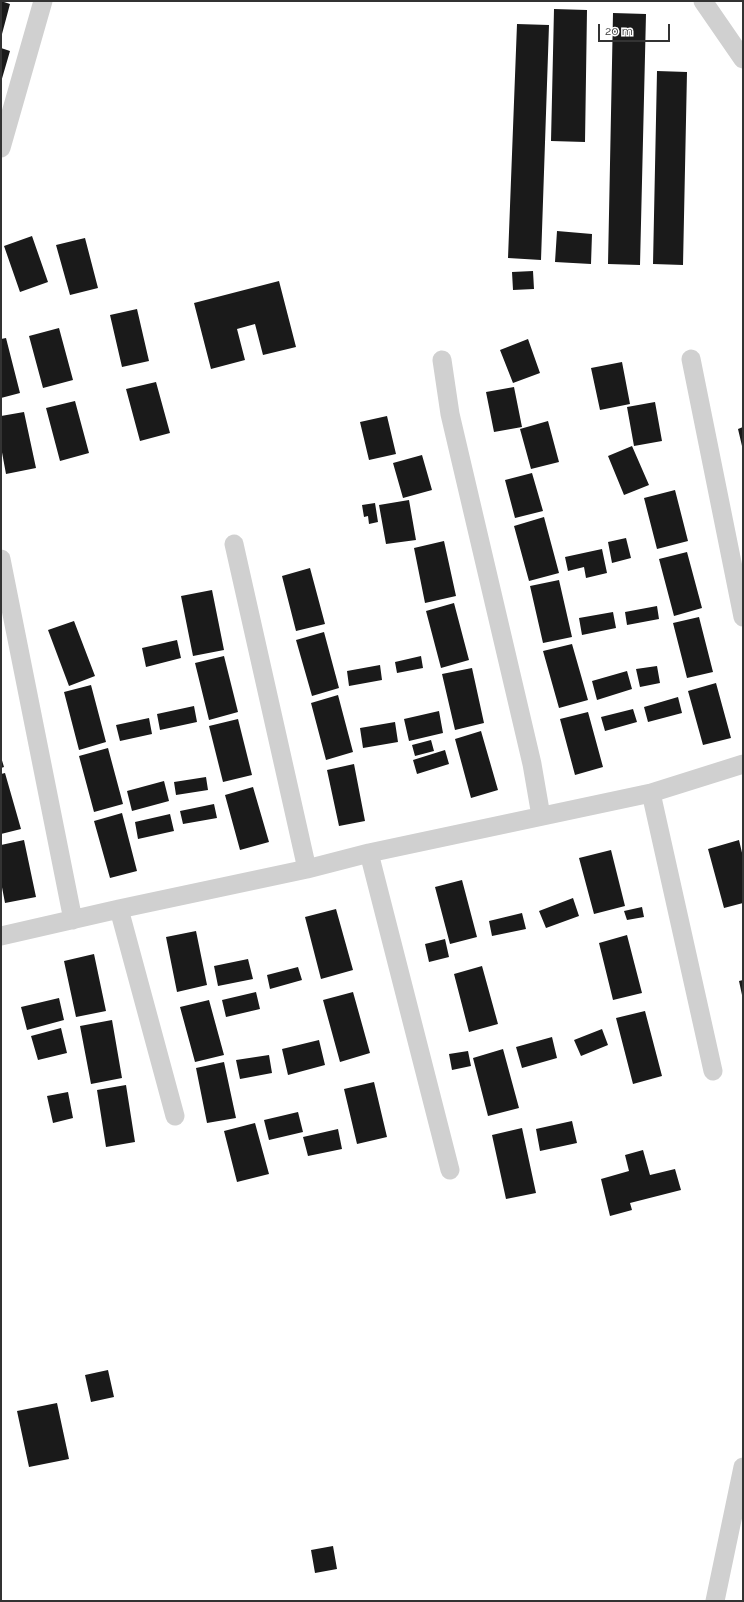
<!DOCTYPE html>
<html>
<head>
<meta charset="utf-8">
<style>
  body { margin:0 }
  #map { position:relative; width:744px; height:1602px; overflow:hidden; background:#fff; font-family:Raleway,sans-serif }
  canvas { display:block }
  .frame { position:absolute; inset:0; border:2px solid #333; pointer-events:none }
  .scale { position:absolute; left:598px; top:24px; width:72px; height:18px; box-sizing:border-box; border:2px solid #333; border-top:0; padding-left:5px; font-size:12px; line-height:14px; white-space:nowrap; color:#333; -webkit-text-stroke:3px #fff; paint-order:stroke }
</style>
</head>
<body>
<div id="map">
<canvas width="744" height="1602"></canvas>
<div class="frame"></div>
<div class="scale">20 m</div>
</div>
<script>
const ctx = document.querySelector('canvas').getContext('2d');
ctx.lineJoin = 'round';
function fillPath(path, color) {
  ctx.fillStyle = color;
  ctx.fill(path, 'evenodd');
}
function toPath(rows) {
  const path = new Path2D();
  for (const r of rows) {
    path.moveTo(r[0], r[1]);
    for (let i = 2; i < r.length; i += 2) path.lineTo(r[i], r[i + 1]);
  }
  return path;
}
function strokePath(path, color, width, dash) {
  ctx.strokeStyle = color;
  ctx.lineWidth = width;
  ctx.lineCap = dash ? 'butt' : 'round';
  ctx.setLineDash(dash || []);
  ctx.stroke(path);
}
fillPath(toPath([
  [1,1,10,4,2,34,1,34],
  [554,9,587,10,585,142,551,141],
  [613,13,646,14,640,265,608,264],
  [517,24,549,25,541,260,508,258],
  [1,48,10,51,1,82],
  [657,71,687,72,683,265,653,264],
  [557,231,592,234,591,264,555,262],
  [32,236,48,282,20,292,4,246],
  [85,238,98,288,70,295,56,245],
  [533,271,534,289,513,290,512,272],
  [279,281,296,347,263,355,255,324,237,329,245,360,211,369,194,303],
  [137,309,149,361,122,367,110,315],
  [59,328,73,380,43,388,29,336],
  [6,338,20,393,1,398,1,339],
  [528,339,540,373,513,383,500,350],
  [622,362,630,404,600,410,591,368],
  [156,382,170,433,140,441,126,389],
  [514,387,522,427,494,432,486,392],
  [75,401,89,453,60,461,46,408],
  [655,402,662,441,634,446,627,407],
  [24,412,36,468,6,474,1,447,1,416],
  [387,416,396,454,369,460,360,422],
  [548,421,559,462,531,469,520,429],
  [743,427,743,446,742,446,738,429],
  [632,446,649,485,624,495,608,456],
  [422,455,432,490,403,498,393,463],
  [532,473,543,511,515,518,505,480],
  [675,490,688,541,657,549,644,498],
  [409,500,416,540,386,544,379,505],
  [375,503,378,522,369,524,368,516,364,517,362,505],
  [544,517,559,573,529,581,514,526],
  [626,538,631,558,612,563,608,542],
  [444,541,456,596,425,603,414,548],
  [602,549,607,573,586,578,584,567,568,571,565,557],
  [687,552,702,608,674,616,659,559],
  [310,568,325,624,296,631,282,576],
  [559,580,572,637,543,643,530,586],
  [212,590,224,650,193,656,181,596],
  [454,603,469,660,441,668,426,611],
  [657,606,659,619,627,625,625,612],
  [613,612,616,628,582,635,579,618],
  [699,617,713,672,687,678,673,623],
  [74,621,95,676,69,686,48,630],
  [324,632,339,688,312,696,296,640],
  [177,640,181,658,146,667,142,648],
  [572,644,588,700,559,708,543,651],
  [224,656,238,712,209,720,195,663],
  [421,656,423,668,397,673,395,662],
  [380,665,382,680,349,686,347,671],
  [657,666,660,683,640,687,636,669],
  [472,668,484,723,455,730,442,674],
  [627,671,632,689,597,700,592,681],
  [716,683,731,738,703,745,688,691],
  [91,685,106,742,79,750,64,692],
  [338,695,353,752,326,760,311,703],
  [678,697,682,713,648,722,644,707],
  [194,706,197,722,160,730,157,714],
  [633,709,637,722,605,731,601,717],
  [439,711,443,733,409,741,404,719],
  [588,712,603,767,575,775,560,719],
  [149,718,152,734,120,741,116,725],
  [238,719,252,775,223,782,209,726],
  [395,722,398,742,363,748,360,728],
  [481,731,498,790,471,798,455,739],
  [431,740,434,751,415,756,412,745],
  [108,748,123,804,94,812,79,756],
  [445,750,449,764,417,774,413,760],
  [1,757,4,767,1,768],
  [354,764,365,821,339,826,327,770],
  [5,773,21,829,1,834,1,774],
  [206,777,208,790,176,795,174,782],
  [164,781,169,801,132,811,127,791],
  [253,787,269,842,240,850,225,795],
  [214,804,217,818,183,824,180,811],
  [122,813,137,871,110,878,94,821],
  [170,814,174,831,138,839,135,822],
  [24,840,36,897,5,903,1,882,1,845],
  [739,840,743,857,743,903,724,908,708,849],
  [611,850,625,906,594,914,579,858],
  [462,880,477,937,450,944,435,887],
  [573,898,579,916,546,928,539,911],
  [642,907,644,917,627,920,624,911],
  [336,909,353,970,321,979,305,917],
  [522,913,526,929,492,936,489,921],
  [196,931,207,985,177,992,166,937],
  [627,935,642,993,613,1000,599,943],
  [445,939,449,957,429,962,425,944],
  [94,954,106,1011,76,1017,64,961],
  [248,959,253,979,218,986,214,966],
  [482,966,498,1024,469,1032,454,974],
  [298,967,302,980,270,989,267,975],
  [743,980,743,995,742,995,739,981],
  [256,992,260,1009,226,1017,222,1000],
  [353,992,370,1053,340,1062,323,1000],
  [59,998,64,1020,27,1030,21,1007],
  [209,1000,224,1055,195,1062,180,1007],
  [645,1011,662,1076,633,1084,616,1018],
  [112,1020,122,1078,91,1084,80,1026],
  [61,1028,67,1053,38,1060,31,1036],
  [602,1029,608,1045,581,1056,574,1040],
  [552,1037,557,1058,522,1068,516,1047],
  [319,1040,325,1065,288,1075,282,1049],
  [503,1049,519,1108,488,1116,473,1058],
  [468,1051,471,1066,452,1070,449,1054],
  [269,1055,272,1073,240,1079,236,1060],
  [224,1062,236,1118,207,1123,196,1068],
  [374,1082,387,1137,357,1144,344,1089],
  [126,1085,135,1142,106,1147,97,1090],
  [68,1092,73,1118,53,1123,47,1096],
  [298,1112,303,1132,269,1140,264,1120],
  [572,1121,577,1143,540,1151,536,1129],
  [255,1123,269,1174,237,1182,224,1131],
  [522,1128,536,1193,506,1199,492,1135],
  [338,1129,342,1149,308,1156,303,1137],
  [643,1150,650,1175,675,1169,681,1190,630,1203,632,1210,610,1216,601,1179,629,1171,625,1155],
  [108,1370,114,1397,91,1402,85,1375],
  [57,1403,69,1459,29,1467,17,1411],
  [333,1546,337,1569,315,1573,311,1550]
]), '#1a1a1a');
strokePath(toPath([
  [703,1,743,59],
  [1,148,43,1],
  [691,359,743,617],
  [442,360,450,414,532,764,541,816],
  [234,544,307,869],
  [1,559,73,920],
  [651,793,713,1071],
  [369,853,450,1170],
  [119,909,175,1116],
  [1,936,119,909,307,869,369,853,651,793,743,764],
  [715,1601,743,1467]
]), '#d0d0d0', 19);
</script>
</body>
</html>
